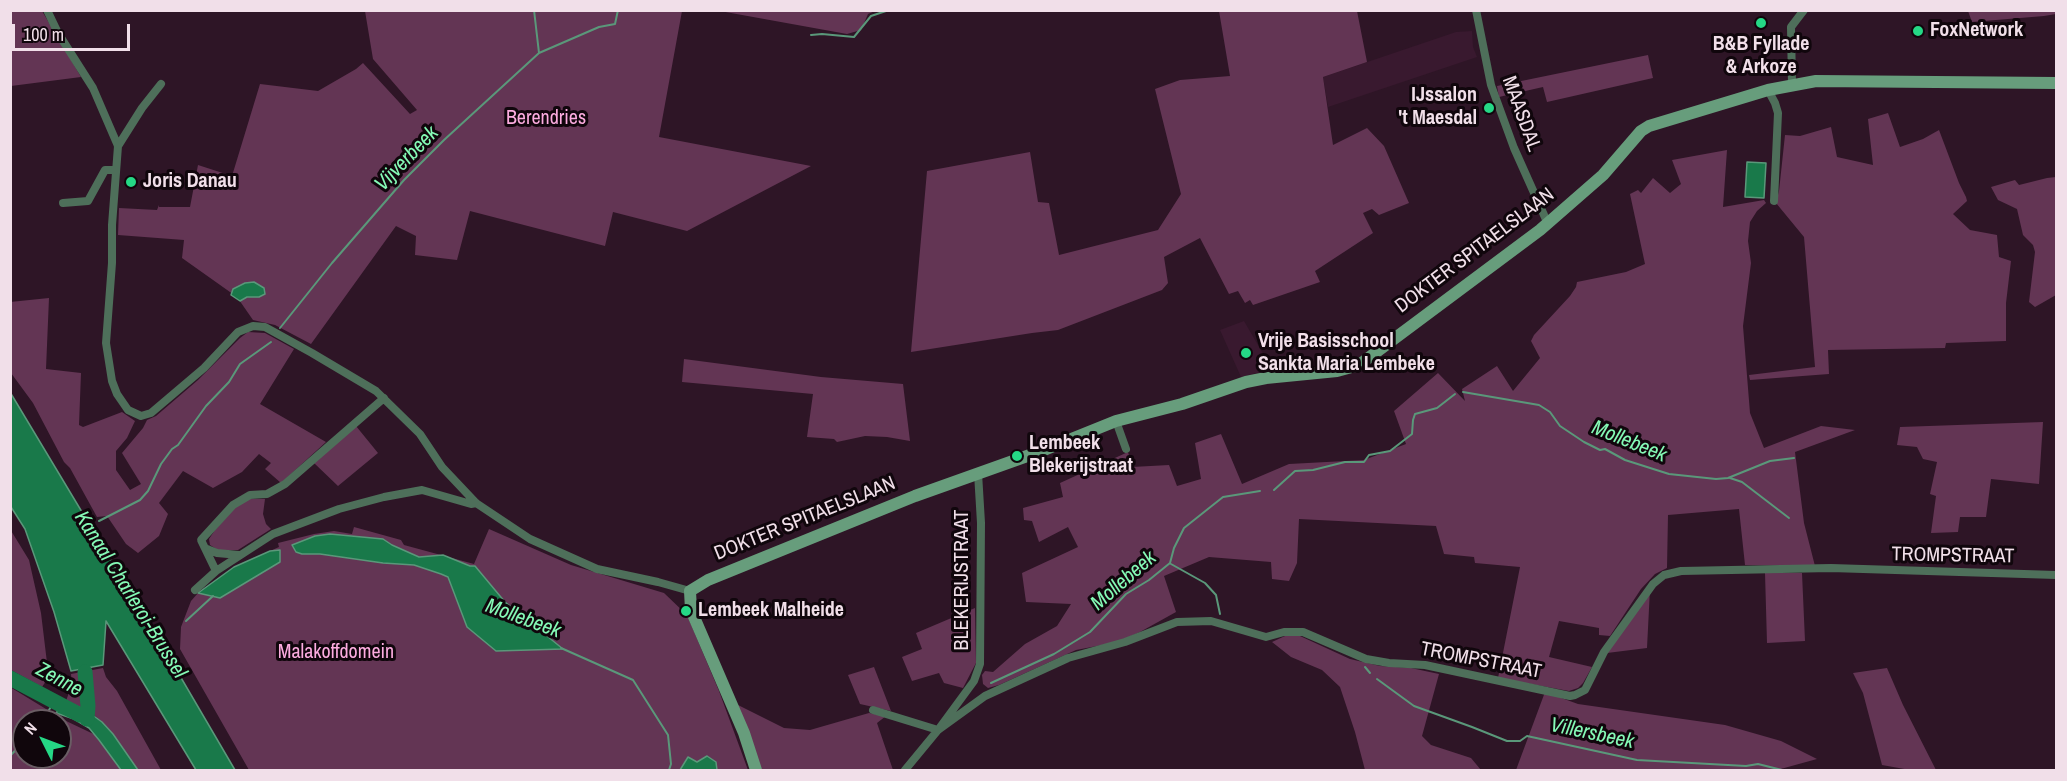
<!DOCTYPE html>
<html>
<head>
<meta charset="utf-8">
<style>
  body { margin:0 }
  #map { position:relative; width:2067px; height:781px; overflow:hidden; background:#2e1526; font-family:"Archivo Narrow",sans-serif }
  canvas { display:block }
  .frame { position:absolute; inset:0; border:12px solid #f1dfe9; pointer-events:none }
  .north { position:absolute; left:12px; top:709px; width:60px; height:60px; box-sizing:border-box; background:#10060c; border:2px solid #6a5d64; border-radius:50%; rotate:312deg; font-size:16px; font-weight:700; line-height:24px; text-align:center; color:#f1dfe9 }
  .north::after { content:''; display:block; margin:auto; width:21px; height:27px; background:#25d886; clip-path:polygon(50% 0,100% 100%,50% 72%,0 100%) }
  .scale { position:absolute; left:12px; top:24px; width:118px; height:27px; box-sizing:border-box; border:3px solid #f1dfe9; border-top:0; padding-left:8px; font-size:18px; line-height:21px; white-space:nowrap; color:#f1dfe9; -webkit-text-stroke:4px #10060c; paint-order:stroke }
</style>
</head>
<body>
<div id="map">
<canvas width="2067" height="781"></canvas>
<div class="frame"></div>
<div class="north">N</div>
<div class="scale">100 m</div>
</div>
<script>
const ctx = document.querySelector('canvas').getContext('2d');
ctx.lineJoin = 'round';
function fillPath(path, color) {
  ctx.fillStyle = color;
  ctx.fill(path, 'evenodd');
}
function toPath(rows) {
  const path = new Path2D();
  for (const r of rows) {
    path.moveTo(r[0], r[1]);
    for (let i = 2; i < r.length; i += 2) path.lineTo(r[i], r[i + 1]);
  }
  return path;
}
function strokePath(path, color, width, dash) {
  ctx.strokeStyle = color;
  ctx.lineWidth = width;
  ctx.lineCap = dash ? 'butt' : 'round';
  ctx.setLineDash(dash || []);
  ctx.stroke(path);
}
function label(font, color, halo, rows, align = 'center') {
  ctx.font = font + ' "Archivo Narrow",sans-serif';
  ctx.lineWidth = 6;
  ctx.setLineDash([]);
  ctx.textBaseline = 'middle';
  ctx.strokeStyle = halo;
  ctx.fillStyle = color;
  for (const [text, x, y, turn = 0] of rows) {
    ctx.save();
    ctx.translate(x, y);
    ctx.rotate((+turn || 0) * Math.PI / 180);
    ctx.textAlign = isNaN(turn) ? turn : align;
    if (halo) ctx.strokeText(text, 0, 0);
    ctx.fillText(text, 0, 0);
    ctx.restore();
  }
}
fillPath(toPath([
  [1472,31,1473,47,1477,57,1328,107,1323,77,1456,32],
  [1244,321,1272,369,1241,377,1220,330]
]), '#39192f');
fillPath(toPath([
  [2056,10,2056,14,2044,16,1972,22,1968,11],
  [10,11,42,11,81,77,11,86],
  [365,11,682,11,659,137,811,166,687,231,613,212,605,246,470,211,457,260,415,255,416,236,396,226,311,344,275,325,253,320,237,297,182,258,184,240,118,235,119,208,157,210,159,205,159,207,190,207,198,165,232,176,260,84,318,91,356,69,363,63,410,114,417,110,373,59],
  [720,11,875,10,875,11,868,14,861,30,847,34],
  [1219,11,1357,11,1367,62,1323,77,1333,145,1367,128,1384,146,1409,203,1379,215,1372,209,1363,213,1373,233,1315,271,1320,282,1253,305,1250,300,1245,303,1238,291,1229,294,1200,238,1164,257,1168,283,1162,290,1058,330,1032,333,911,352,927,171,1030,152,1038,202,1049,203,1059,255,1158,230,1181,194,1155,89,1180,80,1230,76],
  [1648,55,1653,78,1547,102,1543,87,1499,97,1497,86],
  [1888,113,1900,147,1923,139,1939,130,1959,183,1966,197,1967,201,1953,214,1970,230,1997,235,1999,257,2011,261,2006,303,2006,341,1946,343,1945,348,1828,350,1829,374,1750,380,1749,375,1815,367,1804,237,1776,203,1779,191,1785,135,1800,136,1831,127,1837,157,1873,165,1868,119],
  [1727,150,1723,207,1764,200,1766,203,1757,211,1750,222,1748,241,1751,263,1743,326,1750,413,1764,448,1821,426,1855,430,1795,452,1804,523,1815,566,1745,565,1739,509,1668,515,1667,568,1655,574,1641,589,1610,636,1599,635,1599,628,1559,621,1549,657,1592,667,1583,683,1578,688,1569,691,1498,678,1520,567,1475,563,1474,557,1444,554,1436,526,1299,519,1297,563,1289,581,1272,579,1271,562,1209,557,1164,576,1176,612,1140,632,1118,642,1076,650,999,685,988,688,983,684,982,675,985,671,993,672,1025,644,1057,626,1071,604,1026,602,1022,573,1078,547,1068,527,1039,542,1032,521,1024,520,1023,508,1063,497,1060,483,1128,452,1132,467,1169,465,1177,486,1201,479,1195,443,1221,434,1242,484,1289,464,1364,460,1406,444,1394,411,1438,373,1465,401,1462,389,1497,366,1513,391,1540,358,1531,341,1534,335,1570,296,1576,287,1577,282,1626,272,1645,264,1630,194,1638,190,1641,193,1653,178,1670,193,1681,184,1672,160],
  [2056,177,2056,295,2035,307,2029,302,2035,252,2033,245,2023,235,2017,209,1998,200,1991,187,2015,180,2019,185,2047,178],
  [49,298,46,369,81,373,79,425,83,427,122,412,135,421,127,438,116,451,116,470,130,490,141,484,122,453,143,428,147,420,156,416,198,380,240,338,248,332,265,333,294,349,260,404,326,442,281,483,265,469,271,463,259,454,242,472,213,488,183,471,159,503,168,514,159,536,138,553,126,544,107,516,97,517,70,468,64,462,33,403,11,373,10,302],
  [684,359,821,377,903,384,910,441,887,437,865,436,837,442,834,439,807,437,813,394,682,382],
  [2043,422,2039,484,1991,479,1986,517,1960,517,1958,532,1931,533,1936,496,1930,494,1937,462,1923,459,1917,447,1897,445,1900,427],
  [356,426,378,453,338,486,314,463],
  [250,499,265,499,263,514,266,524,271,529,238,550,218,550,210,545,209,539,215,530,238,504],
  [354,527,401,540,404,545,474,564,489,529,571,565,664,593,687,615,719,691,748,770,249,770,180,649,181,627,191,601,198,593,234,567,279,547,278,543,314,534,334,531,352,534],
  [10,529,29,560,41,613,48,671,48,678,42,687,11,670],
  [1765,573,1802,573,1805,641,1767,643],
  [1650,589,1647,648,1607,653],
  [975,608,976,663,963,688,944,683,939,673,912,681,902,657,922,649,916,633],
  [1285,636,1300,636,1350,659,1380,666,1411,668,1439,674,1422,736,1431,745,1471,758,1481,770,1365,770,1355,732,1340,687,1322,670,1291,657,1272,642],
  [874,667,891,711,860,704,848,675],
  [103,668,106,677,117,691,161,770,138,770,113,734,102,722,93,714,66,701,72,684,71,674],
  [1887,668,1903,705,1936,770,1910,770,1882,765,1863,693,1853,673],
  [10,687,64,720,104,739,126,770,11,770],
  [24,721,60,721,60,757,24,757],
  [1545,692,1578,704,1725,725,1781,741,1817,759,1777,770,1516,770],
  [736,704,784,728,810,730,869,713,886,716,877,723,893,770,760,770]
]), '#633554');
const water = toPath([
  [1747,162,1766,163,1764,198,1745,197,1747,162],
  [254,282,264,288,265,294,259,297,247,297,240,301,231,295,233,289,245,283,254,282],
  [10,392,166,652,235,770,196,770,106,621,103,665,71,671,54,612,25,529,11,507,10,392],
  [330,534,383,539,392,545,419,557,443,555,470,566,475,566,505,602,563,649,496,651,467,627,448,577,441,574,414,565,383,563,320,554,302,554,296,552,292,545,315,536,330,534],
  [280,550,280,562,220,598,198,593,234,567,270,551,280,550],
  [66,701,87,711,102,722,113,734,138,770,121,770,99,740,89,728,74,719,56,713,66,701],
  [707,756,716,762,717,770,680,770,688,757,697,762,707,756]
]);
fillPath(water, '#19794a');
strokePath(water, '#5a987a', 1.5);
strokePath(toPath([
  [811,35,822,34,854,37,871,16,889,10],
  [539,53,599,27,615,24,618,10],
  [280,328,332,263,404,180,444,140,539,53,534,10],
  [1463,392,1539,405,1550,412,1560,426,1584,442,1600,450,1605,449,1625,460,1669,474,1716,479,1728,478,1770,461,1794,458],
  [1730,478,1742,482,1789,518],
  [1274,490,1295,471,1313,470,1345,462,1364,462,1369,455,1390,451,1412,434,1413,420,1415,414,1437,408,1455,394],
  [99,521,140,500,148,491,161,464,172,449,178,445,206,406,229,382,240,364,271,342],
  [1171,564,1205,583,1216,595,1220,614],
  [186,621,213,596],
  [561,648,633,680,668,735,671,764,669,770],
  [1365,667,1370,673],
  [1377,679,1414,706,1472,727,1507,741,1520,741,1527,736,1637,760,1746,766,1758,764,1782,770],
  [991,683,1054,654,1090,632,1126,594,1149,580,1170,563,1174,548,1184,528,1223,497,1260,491],
  [42,721,54,702],
  [10,756,24,741]
]), '#5a987a', 2);
strokePath(toPath([
  [85,672,88,706,87,719],
  [10,678,80,715]
]), '#19794a', 15);
strokePath(toPath([
  [47,10,58,33,93,88,118,146,112,225,112,263,106,343,112,381,117,394,128,410,141,416,151,413,204,368,238,332,253,326,265,327,312,353,376,391,420,434,442,467,476,503,530,539,597,569,658,582,690,591],
  [1476,10,1491,85,1514,148,1548,224],
  [1792,85,1791,27,1804,10],
  [1768,90,1775,103,1778,113,1774,201],
  [118,146,142,108,161,84],
  [63,203,88,201,105,170,116,170],
  [1116,421,1126,449],
  [207,549,217,553,239,555],
  [216,571,201,540,233,505,250,495,267,494,285,484,384,398],
  [195,590,216,571,273,534,339,509,384,497,422,490,471,504,476,503],
  [873,710,938,730],
  [938,730,985,696,1068,658,1125,642,1177,622,1211,621,1266,637,1284,632,1303,632,1366,659,1389,663,1425,665,1570,696,1575,695,1585,690,1604,652,1653,584,1664,575,1681,571,1831,568,2056,575],
  [905,770,938,730,974,681,980,664,981,523,978,473]
]), '#4e6f5a', 8);
strokePath(toPath([
  [756,770,744,733,691,610,690,591,708,580,915,496,1044,450,1116,421,1182,404,1246,382,1266,378,1337,371,1359,365,1540,230,1603,175,1641,131,1649,126,1768,90,1816,81,2056,83]
]), '#679d7c', 12);
for (const [x, y, r, color] of [
  [1761,23,6,"#25d886"],
  [1918,31,6,"#25d886"],
  [1489,108,6,"#25d886"],
  [131,182,6,"#25d886"],
  [1246,353,6,"#25d886"],
  [1017,456,6,"#25d886"],
  [686,611,6,"#25d886"]
]) {
  const dot = new Path2D();
  dot.arc(x, y, r, 0, 2 * Math.PI);
  ctx.fillStyle = color;
  ctx.fill(dot);
  strokePath(dot, '#10060c', 2);
}
label('bold 20px', '#f1dfe9', '#10060c', [
  ["FoxNetwork",1930,31],
  ["B&B Fyllade",1761,45,"center"],
  ["& Arkoze",1761,68,"center"],
  ["IJssalon",1477,96,"right"],
  ["'t Maesdal",1477,119,"right"],
  ["Joris Danau",143,182],
  ["Vrije Basisschool",1258,342],
  ["Sankta Maria Lembeke",1258,365],
  ["Lembeek",1029,444],
  ["Blekerijstraat",1029,467],
  ["Lembeek Malheide",698,611]
], 'left');
label('20px', '#f1dfe9', '#10060c', [
  ["MAASDAL",1521,114,70],
  ["DOKTER SPITAELSLAAN",1475,251,-37],
  ["DOKTER SPITAELSLAAN",805,519,-22],
  ["TROMPSTRAAT",1953,556,1],
  ["BLEKERIJSTRAAT",963,580,-90],
  ["TROMPSTRAAT",1481,661,11]
]);
label('20px', '#fdace0', '#10060c', [
  ["Berendries",546,119],
  ["Malakoffdomein",336,653]
]);
label('italic 21px', '#85fab6', '#10060c', [
  ["Vijverbeek",407,159,-46],
  ["Mollebeek",1629,442,22],
  ["Mollebeek",1124,581,-41],
  ["Kanaal Charleroi-Brussel",130,595,58],
  ["Mollebeek",523,619,20],
  ["Zenne",59,680,28],
  ["Villersbeek",1592,734,12]
]);
</script>
</body>
</html>
